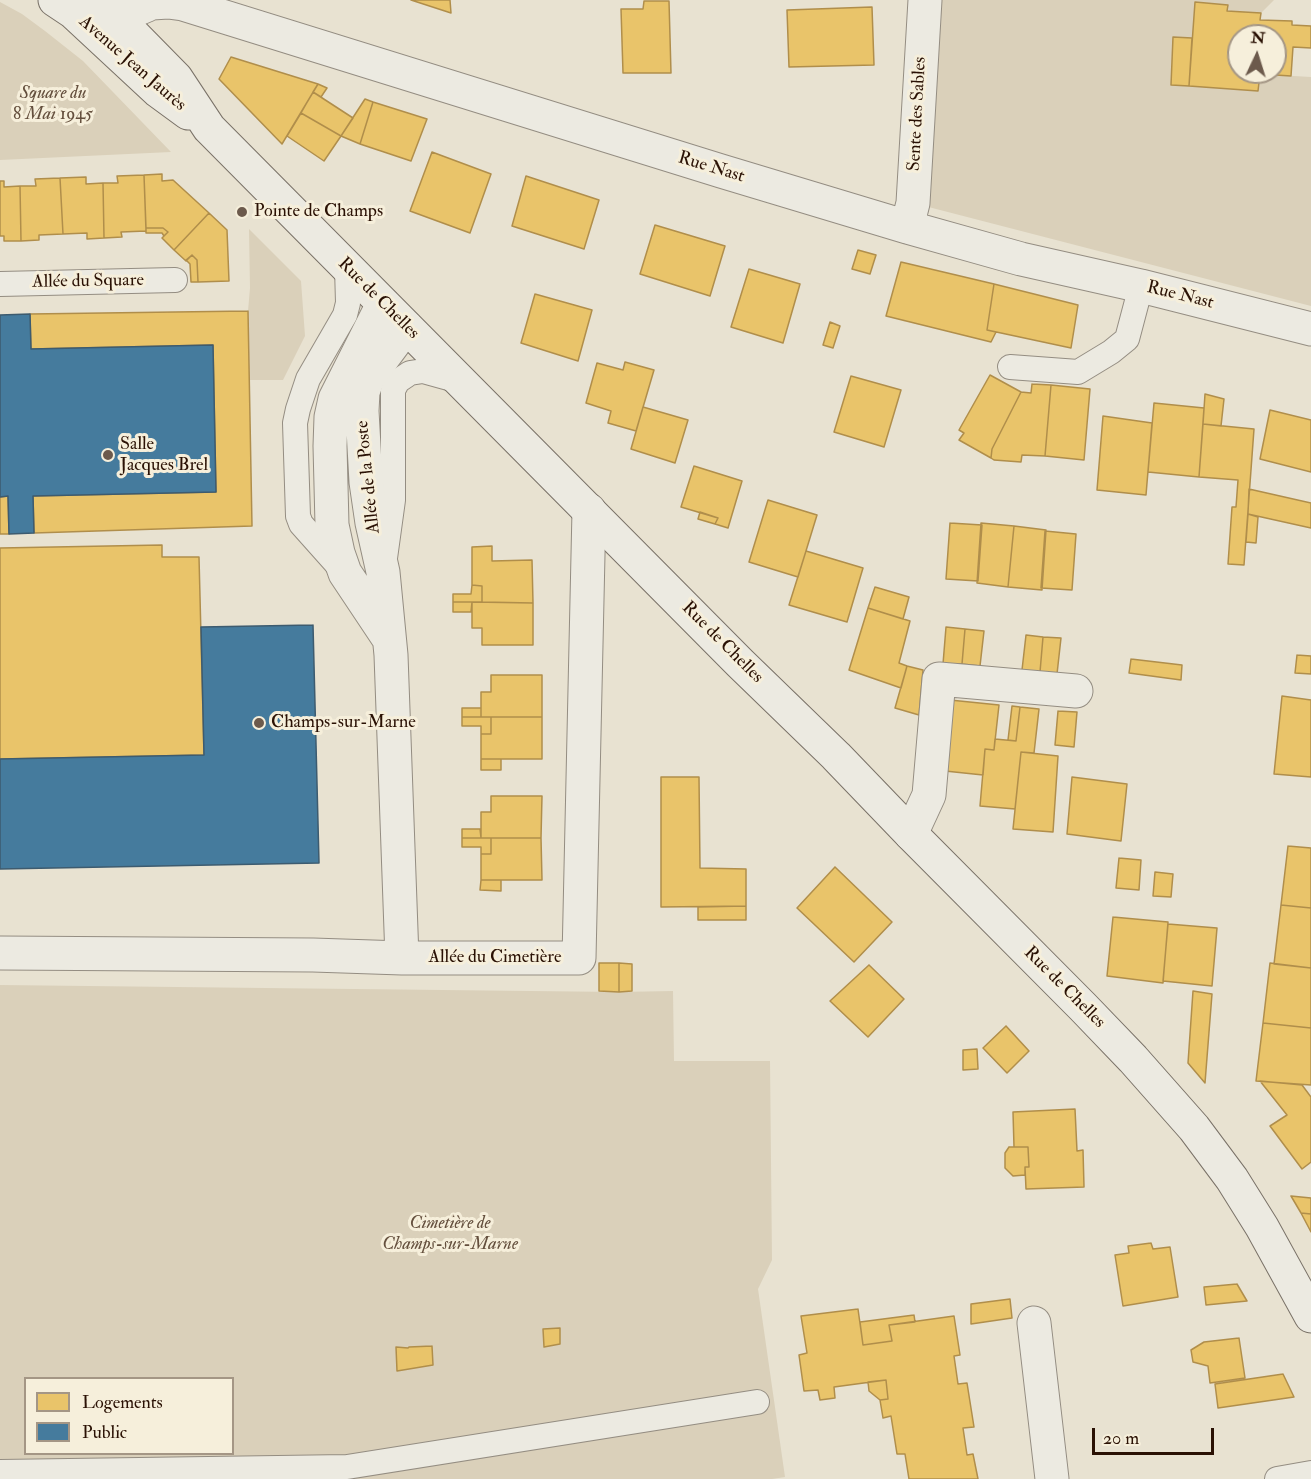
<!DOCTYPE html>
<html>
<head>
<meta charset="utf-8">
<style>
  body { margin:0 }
  #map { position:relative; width:1311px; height:1479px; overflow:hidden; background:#e8e2d1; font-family:"IM FELL Double Pica",serif }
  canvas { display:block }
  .legend { position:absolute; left:24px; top:1377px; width:210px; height:78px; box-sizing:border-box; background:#f6efdb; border:2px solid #a49685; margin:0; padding:8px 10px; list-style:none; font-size:18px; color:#2a1104 }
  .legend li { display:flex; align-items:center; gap:12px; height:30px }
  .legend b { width:30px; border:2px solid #a49685 }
  .north { position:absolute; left:1227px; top:24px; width:60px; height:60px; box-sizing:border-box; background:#f6efdb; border:2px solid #a49685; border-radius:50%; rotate:4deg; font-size:16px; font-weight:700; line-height:24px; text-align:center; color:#2a1104 }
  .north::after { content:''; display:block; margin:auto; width:21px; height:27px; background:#6c5a4c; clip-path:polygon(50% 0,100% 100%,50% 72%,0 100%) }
  .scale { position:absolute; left:1092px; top:1428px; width:122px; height:27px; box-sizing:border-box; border:3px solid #2a1104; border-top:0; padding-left:8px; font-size:18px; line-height:21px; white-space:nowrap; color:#2a1104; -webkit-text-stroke:4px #f6efdb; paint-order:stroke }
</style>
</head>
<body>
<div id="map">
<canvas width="1311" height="1479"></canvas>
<ul class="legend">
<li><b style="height:16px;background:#e9c46a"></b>Logements</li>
<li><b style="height:16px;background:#457b9d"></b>Public</li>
</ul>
<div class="north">N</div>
<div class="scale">20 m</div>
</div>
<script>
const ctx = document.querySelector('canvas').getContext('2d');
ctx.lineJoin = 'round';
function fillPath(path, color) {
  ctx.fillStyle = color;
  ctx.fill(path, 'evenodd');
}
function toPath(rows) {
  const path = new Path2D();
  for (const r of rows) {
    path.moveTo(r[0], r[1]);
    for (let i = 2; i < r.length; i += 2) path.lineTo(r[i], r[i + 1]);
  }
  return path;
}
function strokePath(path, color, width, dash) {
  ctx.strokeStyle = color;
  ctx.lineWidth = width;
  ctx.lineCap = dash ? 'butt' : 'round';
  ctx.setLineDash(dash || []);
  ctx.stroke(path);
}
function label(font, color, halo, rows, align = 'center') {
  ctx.font = font + ' "IM FELL Double Pica",serif';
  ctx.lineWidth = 6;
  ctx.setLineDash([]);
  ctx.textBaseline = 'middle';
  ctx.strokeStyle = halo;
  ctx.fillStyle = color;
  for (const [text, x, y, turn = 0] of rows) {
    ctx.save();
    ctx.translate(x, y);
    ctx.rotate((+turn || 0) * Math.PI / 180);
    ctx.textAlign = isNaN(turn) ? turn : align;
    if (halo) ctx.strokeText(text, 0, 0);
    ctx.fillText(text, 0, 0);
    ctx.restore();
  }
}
fillPath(toPath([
  [925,0,1274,0,1261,13,1227,11,1228,6,1192,38,1173,37,1171,84,1258,91,1260,74,1311,77,1311,306,913,203],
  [0,2,22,14,45,31,83,61,171,152,0,160],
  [249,229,301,281,305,336,283,380,249,380,248,311,250,288],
  [0,985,619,992,673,991,674,1061,770,1061,772,1260,758,1289,785,1477,772,1479,0,1479],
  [26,1378,232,1378,232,1454,26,1454]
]), '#dad0ba');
const homes = toPath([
  [411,0,450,0,451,13,411,0],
  [644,1,669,1,671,73,623,73,621,9,643,9,644,1],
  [1195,2,1228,5,1227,11,1261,13,1260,20,1292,21,1292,25,1311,26,1311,48,1293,47,1291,76,1260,74,1258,91,1189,86,1195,2],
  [1239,36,1275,36,1275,72,1239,72,1239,36],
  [872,7,874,65,789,67,787,10,872,7],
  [1173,37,1192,38,1189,86,1171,85,1173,37],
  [231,57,318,84,282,144,219,79,231,57],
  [318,84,327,88,321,97,313,92,318,84],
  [313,92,353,118,341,136,301,113,313,92],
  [365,99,373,102,360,144,341,136,365,99],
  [373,102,427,119,411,161,360,144,373,102],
  [301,113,341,136,324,161,287,136,301,113],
  [432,152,491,174,470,233,410,211,432,152],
  [162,174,162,181,173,180,209,213,174,250,162,238,168,232,163,228,146,228,144,175,162,174],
  [144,175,146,231,121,232,122,237,104,238,103,183,118,183,117,176,144,175],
  [526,176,599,200,584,249,512,226,526,176],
  [86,177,86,184,103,183,104,238,87,239,87,233,63,234,60,178,86,177],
  [60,178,63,234,39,235,39,240,21,241,20,186,36,186,35,179,60,178],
  [0,181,4,181,4,187,20,186,21,241,4,241,4,236,0,236,0,181],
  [209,213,227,230,229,281,198,282,197,260,192,255,186,261,174,250,209,213],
  [655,225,725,246,710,296,640,274,655,225],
  [146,228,163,228,168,232,164,236,162,233,146,233,146,228],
  [858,250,876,255,870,274,852,269,858,250],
  [192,255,197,260,198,282,191,282,190,264,186,260,192,255],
  [901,262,994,284,987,330,996,332,991,342,886,316,901,262],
  [749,269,800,284,783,343,731,327,749,269],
  [994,284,1078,305,1071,348,987,330,994,284],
  [535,294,592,310,578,361,521,343,535,294],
  [248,311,252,526,34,533,33,496,216,492,213,345,31,349,30,314,248,311],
  [830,322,840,326,833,348,823,345,830,322],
  [625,362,654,370,636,431,608,423,611,411,586,403,597,363,623,370,625,362],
  [990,375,1021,392,992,449,991,458,959,440,964,433,959,430,990,375],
  [851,376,901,390,884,447,834,432,851,376],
  [1032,384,1051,385,1045,456,1022,455,1021,462,994,460,991,458,992,449,1021,392,1031,393,1032,384],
  [1051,385,1090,389,1084,460,1045,456,1051,385],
  [1205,394,1224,399,1221,426,1203,424,1205,394],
  [1154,403,1204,408,1199,477,1148,472,1154,403],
  [643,407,688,420,675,463,631,449,643,407],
  [1270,410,1311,420,1311,472,1260,459,1270,410],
  [1103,416,1152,423,1146,495,1097,490,1103,416],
  [1203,424,1254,429,1244,565,1228,564,1232,507,1236,507,1238,480,1199,477,1203,424],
  [694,466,742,481,728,528,715,524,718,518,681,507,694,466],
  [1249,489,1311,503,1311,528,1248,514,1249,489],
  [8,496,9,534,0,534,0,497,8,496],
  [768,500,817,515,798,577,749,562,768,500],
  [700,512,718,518,715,524,698,519,700,512],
  [1248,514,1258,517,1256,543,1246,542,1248,514],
  [950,523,982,525,978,581,946,579,950,523],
  [981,523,1014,526,1008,587,977,583,981,523],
  [1014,526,1046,530,1042,590,1008,587,1014,526],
  [1045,531,1076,534,1072,590,1041,588,1045,531],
  [162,545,162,557,199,557,204,755,0,759,0,548,162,545],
  [492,546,492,561,532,560,533,603,482,602,482,586,472,585,472,547,492,546],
  [806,551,863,568,847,622,789,605,806,551],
  [472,585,482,586,482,602,453,602,453,594,471,594,472,585],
  [875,587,909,597,903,619,868,608,875,587],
  [453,602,472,602,471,612,453,612,453,602],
  [472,602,533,603,533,645,482,645,482,628,472,628,472,602],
  [868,608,910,621,899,663,907,666,901,688,849,670,868,608],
  [946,627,965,629,962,664,943,664,946,627],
  [965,629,984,631,980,666,962,664,965,629],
  [1026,635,1043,637,1040,672,1022,670,1026,635],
  [1043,637,1061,638,1057,674,1040,672,1043,637],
  [1297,655,1311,656,1311,674,1295,673,1297,655],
  [1131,659,1182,665,1181,680,1129,673,1131,659],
  [907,666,923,670,919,715,895,708,907,666],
  [491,675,542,675,542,717,481,717,481,692,491,692,491,675],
  [1282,696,1311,700,1311,777,1274,774,1282,696],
  [950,700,999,705,994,750,985,749,983,775,945,771,950,700],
  [1012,706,1020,707,1016,741,1008,740,1012,706],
  [1020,707,1039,709,1034,753,1021,752,1015,809,980,806,985,749,994,750,995,739,1016,741,1020,707],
  [462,708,481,708,481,717,462,717,462,708],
  [1058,711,1077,712,1074,747,1055,745,1058,711],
  [462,717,491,717,491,734,481,734,481,726,462,726,462,717],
  [491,717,542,717,542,759,481,759,481,734,491,734,491,717],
  [1021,752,1058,756,1053,832,1013,829,1021,752],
  [481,759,501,759,501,770,481,770,481,759],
  [661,777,699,777,700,868,746,869,746,906,661,907,661,777],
  [1072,777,1127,784,1121,841,1067,834,1072,777],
  [491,796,542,796,541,838,481,838,481,812,491,812,491,796],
  [462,829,480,829,481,838,462,838,462,829],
  [462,838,491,838,491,854,481,854,481,847,462,847,462,838],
  [491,838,541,838,542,880,481,880,481,854,491,854,491,838],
  [1288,846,1311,848,1311,908,1281,905,1288,846],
  [1119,858,1141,860,1139,890,1116,888,1119,858],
  [835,867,892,922,854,962,797,908,835,867],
  [1155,872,1173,874,1171,897,1153,896,1155,872],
  [481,880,501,880,501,891,480,890,481,880],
  [1281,905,1311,908,1311,968,1274,964,1281,905],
  [746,906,746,920,698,920,698,907,746,906],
  [1113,917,1168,922,1163,983,1107,976,1113,917],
  [1168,924,1217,928,1212,986,1163,981,1168,924],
  [599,963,619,963,619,992,599,991,599,963],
  [619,963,632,964,632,991,619,992,619,963],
  [1270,963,1311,968,1311,1028,1263,1023,1270,963],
  [869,965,904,999,868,1037,830,1001,869,965],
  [1193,991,1212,994,1205,1083,1188,1063,1193,991],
  [1263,1023,1311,1028,1311,1085,1256,1081,1263,1023],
  [1006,1026,1029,1051,1007,1073,983,1048,1006,1026],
  [977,1049,978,1069,963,1070,963,1050,977,1049],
  [1260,1081,1302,1085,1311,1097,1311,1162,1302,1169,1270,1126,1287,1115,1260,1081],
  [1075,1109,1077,1151,1083,1150,1084,1187,1026,1189,1025,1167,1029,1167,1028,1147,1014,1147,1013,1112,1075,1109],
  [1009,1147,1028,1147,1029,1167,1025,1167,1025,1175,1013,1176,1005,1168,1005,1153,1009,1147],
  [1291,1196,1311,1198,1311,1214,1301,1213,1291,1196],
  [1301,1213,1311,1214,1311,1232,1301,1213],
  [1151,1243,1153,1249,1170,1247,1178,1297,1123,1306,1115,1255,1129,1253,1128,1246,1151,1243],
  [1237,1284,1247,1301,1206,1305,1204,1287,1237,1284],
  [1010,1299,1012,1318,971,1324,971,1304,1010,1299],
  [858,1309,863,1345,892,1341,889,1325,954,1316,960,1355,954,1356,958,1384,967,1383,974,1427,963,1428,967,1455,973,1454,978,1479,909,1479,905,1454,897,1454,891,1416,883,1418,880,1400,888,1399,886,1380,834,1387,835,1398,820,1400,818,1390,804,1391,799,1355,807,1353,801,1316,858,1309],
  [914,1315,915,1322,889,1325,892,1341,863,1345,860,1322,914,1315],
  [560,1328,560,1344,544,1347,543,1329,560,1328],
  [1239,1338,1245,1378,1210,1383,1208,1366,1193,1362,1191,1350,1204,1342,1239,1338],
  [432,1346,433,1365,397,1371,396,1347,408,1348,409,1347,432,1346],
  [1283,1374,1294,1397,1218,1408,1215,1384,1283,1374],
  [886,1380,888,1399,880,1400,869,1391,868,1382,886,1380]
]);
fillPath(homes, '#e9c46a');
strokePath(homes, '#b08e4b', 1.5);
const public = toPath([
  [30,314,31,349,213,345,216,492,33,496,34,533,9,534,8,496,0,497,0,315,30,314],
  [313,625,319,863,0,869,0,759,204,755,201,627,313,625]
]);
fillPath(public, '#457b9d');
strokePath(public, '#3d5b6f', 1.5);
const lane = toPath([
  [0,284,175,280],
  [1010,367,1078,372,1111,352,1127,339,1141,286],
  [385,558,393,500,393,390,398,381,410,373,423,371,459,381],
  [342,570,301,524,298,516,295,423,298,409,308,379,345,315,348,303,347,268],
  [0,1472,347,1467,757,1402],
  [1277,1479,1311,1473]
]);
const street = toPath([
  [117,18,152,3,168,2,183,4,721,171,907,227,1021,259,1141,286,1311,329],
  [907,227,913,203,925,0],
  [383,304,335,399,331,417,330,446,332,525,338,553,345,573,387,636],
  [911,834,929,795,939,679,1076,691],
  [0,953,313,955,402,958,579,958,589,510],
  [402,958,391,655,383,572,372,523,366,482,362,411,363,392,368,378,406,327],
  [1034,1323,1052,1479]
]);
const secondary = toPath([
  [55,0,73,12,158,91,188,113],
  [97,0,117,18,176,78,209,128,740,663,836,756,911,834,1083,1007,1133,1059,1194,1128,1232,1179,1262,1227,1311,1316]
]);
strokePath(lane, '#948d82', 26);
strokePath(street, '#948d82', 35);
strokePath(secondary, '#797167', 35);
strokePath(lane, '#eceae1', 24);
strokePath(street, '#eceae1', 33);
strokePath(secondary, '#eceae1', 33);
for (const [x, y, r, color] of [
  [242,212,6,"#6c5a4c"],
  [108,455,6,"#6c5a4c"],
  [259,723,6,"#6c5a4c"]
]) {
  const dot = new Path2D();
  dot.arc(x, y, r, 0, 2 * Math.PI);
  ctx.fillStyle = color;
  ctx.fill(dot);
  strokePath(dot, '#f6efdb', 2);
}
label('18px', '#2a1104', '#f6efdb', [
  ["Avenue Jean Jaurès",132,64,41],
  ["Sente des Sables",918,114,-87],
  ["Rue Nast",711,168,17],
  ["Allée du Square",88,282,-1],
  ["Rue Nast",1180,296,14],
  ["Rue de Chelles",378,299,45],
  ["Allée de la Poste",369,477,-96],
  ["Rue de Chelles",722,643,45],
  ["Allée du Cimetière",495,958],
  ["Rue de Chelles",1064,988,45]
]);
label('italic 18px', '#644f3d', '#f6efdb', [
  ["Square du",53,94],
  ["8 Mai 1945",53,115],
  ["Cimetière de",450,1224],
  ["Champs-sur-Marne",450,1245]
]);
label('18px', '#2a1104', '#f6efdb', [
  ["Pointe de Champs",254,212],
  ["Salle",120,445],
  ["Jacques Brel",120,466],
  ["Champs-sur-Marne",271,723]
], 'left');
</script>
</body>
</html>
